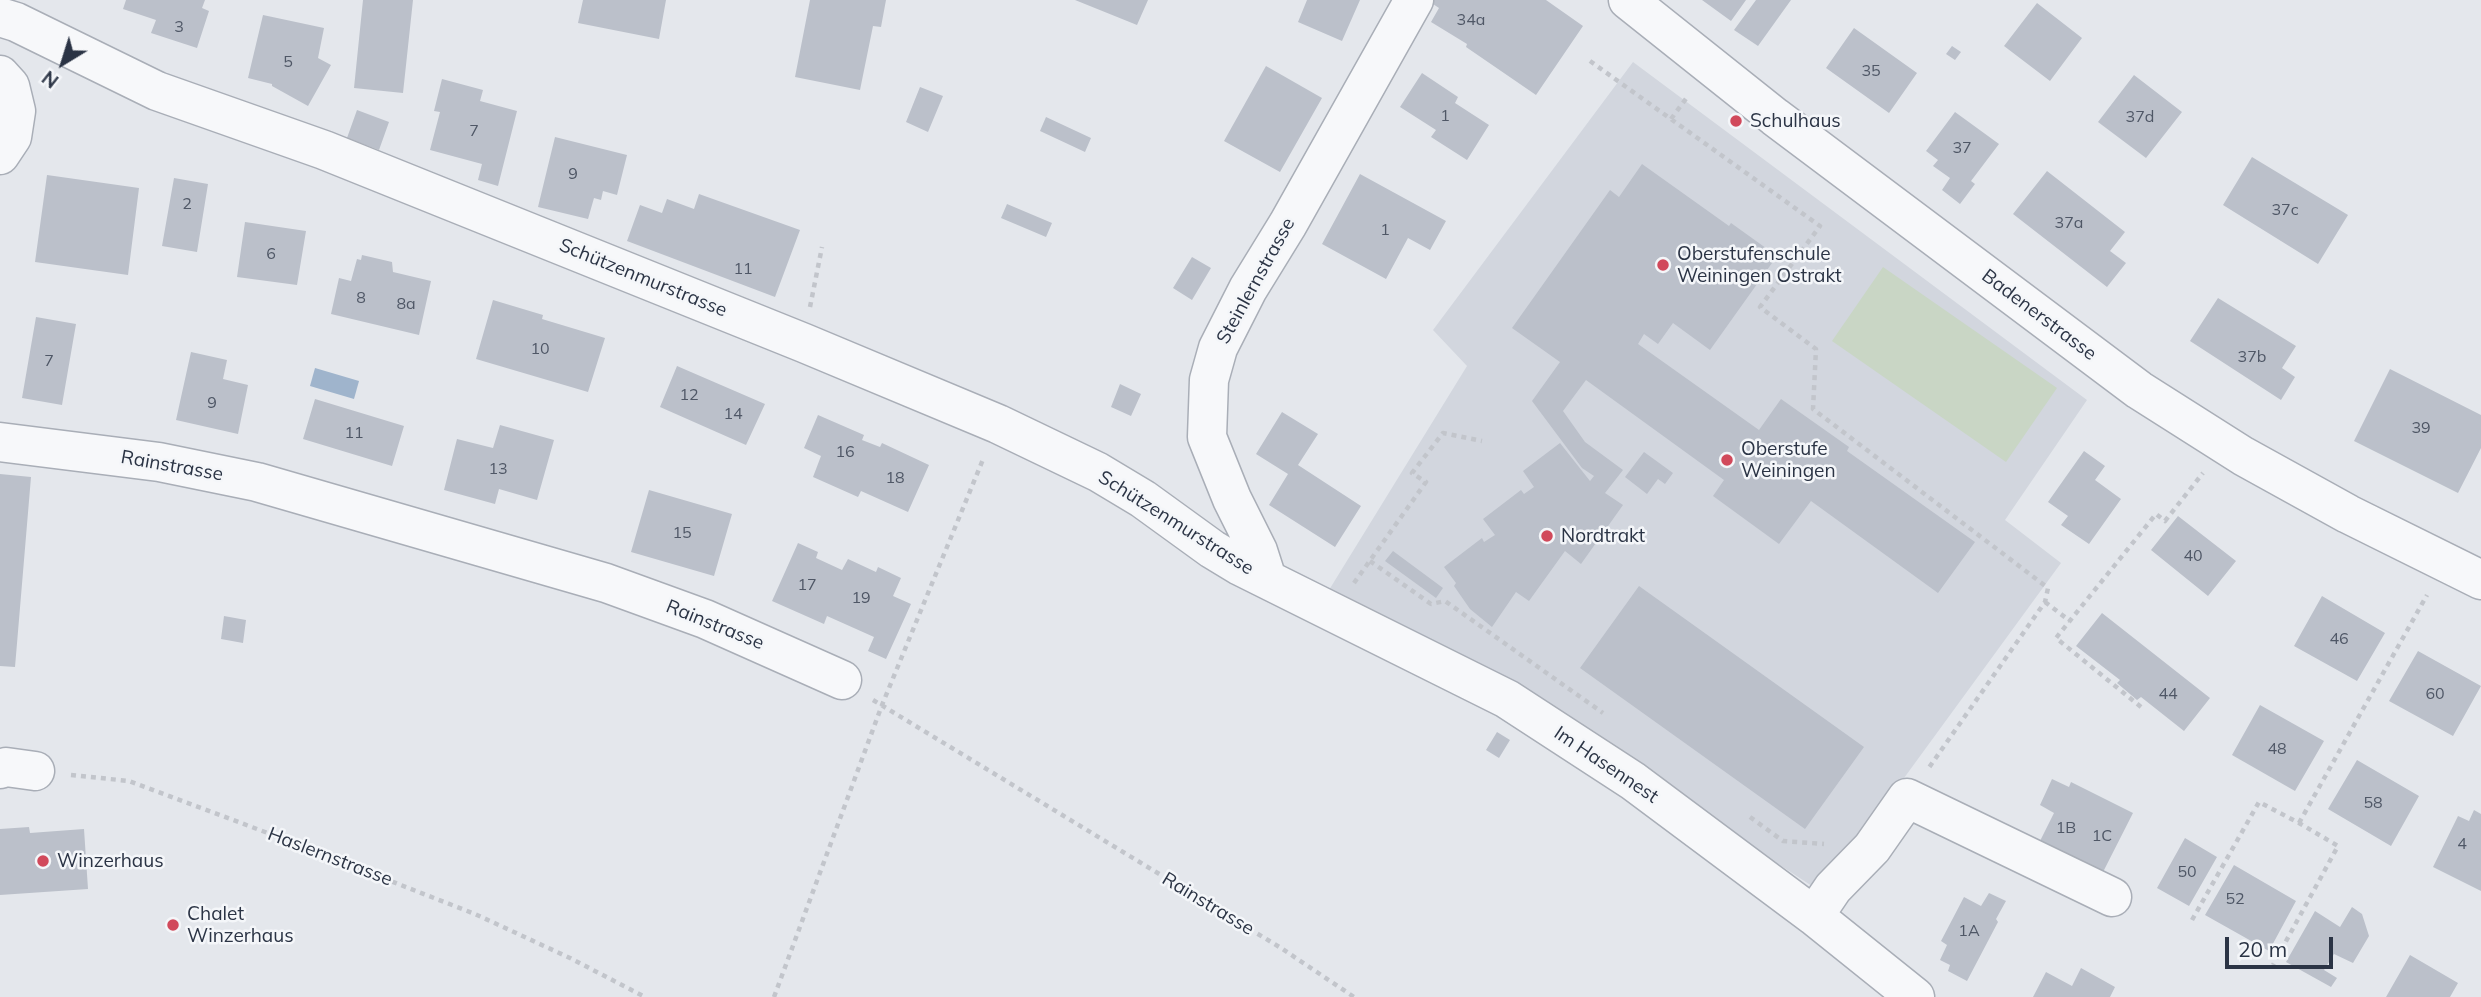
<!DOCTYPE html>
<html>
<head>
<meta charset="utf-8">
<style>
  body { margin:0 }
  #map { position:relative; width:2481px; height:997px; overflow:hidden; background:#e4e7ec; font-family:Mulish,sans-serif }
  canvas { display:block }
  .north { position:absolute; left:28px; top:28px; width:70px; height:70px; -webkit-text-stroke:5px #f4f6f9; paint-order:stroke; rotate:218deg; font-size:19px; font-weight:700; line-height:28px; text-align:center; color:#2b3445 }
  .north::after { content:''; display:block; margin:auto; width:24px; height:32px; background:#2b3445; clip-path:polygon(50% 0,100% 100%,50% 72%,0 100%) }
  .scale { position:absolute; left:2225px; top:937px; width:108px; height:32px; box-sizing:border-box; border:4px solid #2b3445; border-top:0; padding-left:9px; font-size:21px; line-height:24px; white-space:nowrap; color:#2b3445; -webkit-text-stroke:5px #f4f6f9; paint-order:stroke }
</style>
</head>
<body>
<div id="map">
<canvas width="2481" height="997"></canvas>
<div class="north">N</div>
<div class="scale">20 m</div>
</div>
<script>
const ctx = document.querySelector('canvas').getContext('2d');
ctx.lineJoin = 'round';
function fillPath(path, color) {
  ctx.fillStyle = color;
  ctx.fill(path, 'evenodd');
}
function toPath(rows) {
  const path = new Path2D();
  for (const r of rows) {
    path.moveTo(r[0], r[1]);
    for (let i = 2; i < r.length; i += 2) path.lineTo(r[i], r[i + 1]);
  }
  return path;
}
function strokePath(path, color, width, dash) {
  ctx.strokeStyle = color;
  ctx.lineWidth = width;
  ctx.lineCap = dash ? 'butt' : 'round';
  ctx.setLineDash(dash || []);
  ctx.stroke(path);
}
function label(font, color, halo, rows, align = 'center') {
  ctx.font = font + ' Mulish,sans-serif';
  ctx.lineWidth = 5;
  ctx.setLineDash([]);
  ctx.textBaseline = 'middle';
  ctx.strokeStyle = halo;
  ctx.fillStyle = color;
  for (const [text, x, y, turn = 0] of rows) {
    ctx.save();
    ctx.translate(x, y);
    ctx.rotate((+turn || 0) * Math.PI / 180);
    ctx.textAlign = isNaN(turn) ? turn : align;
    if (halo) ctx.strokeText(text, 0, 0);
    ctx.fillText(text, 0, 0);
    ctx.restore();
  }
}
fillPath(toPath([
  [1633,62,2087,400,2005,520,2061,563,1896,789,1815,888,1473,664,1329,590,1467,366,1433,330]
]), '#d2d6de');
fillPath(toPath([
  [1883,267,2057,388,2006,462,1832,341]
]), '#c9d6c5');
fillPath(toPath([
  [315,368,359,381,354,399,310,386]
]), '#9fb4cc');
fillPath(toPath([
  [126,0,205,0,202,8,209,11,197,48,151,33,156,20,123,9],
  [363,0,413,0,403,93,354,88],
  [583,0,666,0,659,39,578,23],
  [810,0,886,0,881,27,873,26,860,90,795,77],
  [1075,0,1148,0,1137,25],
  [1307,0,1360,0,1342,41,1298,22],
  [1427,0,1546,0,1583,26,1536,95,1466,47,1467,44,1431,22,1439,8],
  [1702,0,1746,0,1731,21],
  [1756,0,1791,0,1758,46,1734,30],
  [2037,3,2082,38,2050,81,2004,46],
  [263,15,324,28,318,58,331,65,308,106,272,86,272,84,248,78],
  [1854,28,1917,73,1889,113,1826,68],
  [1952,46,1961,52,1955,60,1946,54],
  [1266,66,1322,98,1280,172,1224,141],
  [1422,73,1458,97,1455,103,1489,125,1467,160,1431,137,1436,130,1400,107],
  [2134,75,2182,112,2146,158,2098,122],
  [442,79,483,90,480,101,517,111,498,186,478,180,482,164,430,150,440,112,434,111],
  [920,87,943,96,928,132,906,122],
  [357,110,389,122,379,150,347,138],
  [1955,112,1999,144,1971,181,1975,184,1960,204,1942,190,1950,178,1933,166,1938,160,1926,151],
  [1046,117,1091,138,1085,152,1040,131],
  [555,137,627,155,617,195,603,191,601,200,594,198,588,219,538,207],
  [2252,157,2348,215,2318,264,2223,205],
  [1642,164,1729,226,1731,223,1777,256,1710,350,1673,323,1658,344,1644,334,1638,344,1759,430,1781,399,1849,447,1847,451,1975,542,1938,593,1811,501,1779,544,1713,496,1724,480,1586,380,1563,411,1585,442,1623,470,1605,493,1623,505,1581,564,1565,551,1529,601,1516,592,1492,627,1470,609,1454,586,1456,583,1444,567,1482,538,1484,542,1495,535,1483,519,1521,490,1524,494,1534,487,1523,471,1560,443,1590,481,1594,476,1582,468,1532,401,1560,362,1512,328,1610,190,1619,197],
  [2047,171,2125,232,2110,251,2126,263,2107,287,2013,214],
  [1360,174,1446,221,1430,250,1408,238,1386,279,1322,244],
  [47,175,139,188,128,275,35,262],
  [174,178,208,184,197,252,162,246],
  [699,194,800,230,775,297,627,241,640,205,662,213,667,199,694,209],
  [1007,204,1052,223,1046,237,1001,218],
  [245,222,306,231,297,285,237,277],
  [362,255,392,262,393,272,431,281,419,335,331,314,339,278,351,281,357,259,361,260],
  [1192,257,1211,268,1192,300,1173,288],
  [2218,298,2296,346,2282,368,2295,377,2281,400,2190,341],
  [493,300,543,315,542,319,605,338,588,392,476,359],
  [36,317,76,324,62,405,22,398],
  [191,352,227,360,223,379,248,385,238,434,176,420],
  [677,366,765,404,746,445,660,407],
  [2390,369,2481,415,2481,448,2458,493,2354,441],
  [1120,384,1141,394,1131,416,1111,407],
  [315,399,404,426,392,466,303,439],
  [1282,412,1318,434,1298,465,1361,506,1335,547,1269,505,1288,474,1256,454],
  [818,415,864,435,862,440,880,447,882,443,929,465,908,512,861,491,858,497,813,477,821,456,804,448],
  [500,425,554,440,537,500,499,489,495,504,444,490,457,439,493,448],
  [2084,451,2105,466,2095,480,2121,499,2089,544,2061,525,2068,516,2048,502],
  [1644,452,1673,473,1665,484,1658,479,1647,494,1625,477],
  [0,474,31,477,15,667,0,666],
  [649,490,732,514,714,576,631,552],
  [2178,516,2236,561,2208,596,2151,550],
  [798,543,818,552,816,558,842,570,848,559,876,572,878,567,901,578,893,596,911,604,886,659,868,651,874,637,827,616,824,624,772,601],
  [1393,551,1443,588,1436,598,1385,561],
  [1639,586,1864,747,1805,829,1580,668],
  [2322,596,2385,633,2357,681,2294,646],
  [2102,613,2210,698,2184,731,2141,697,2137,700,2117,683,2120,680,2076,646],
  [224,616,246,620,243,643,221,639],
  [2418,651,2481,686,2453,736,2389,701],
  [2260,705,2324,741,2295,791,2232,755],
  [1497,732,1510,740,1499,758,1486,750],
  [2357,760,2419,796,2391,846,2328,809],
  [2052,779,2069,787,2071,782,2133,813,2102,874,2039,843,2054,813,2040,805],
  [2474,810,2481,814,2481,891,2433,867,2458,816,2469,821],
  [29,827,30,833,84,829,88,889,0,895,0,829],
  [2185,838,2217,857,2189,906,2157,888],
  [2234,865,2296,901,2269,951,2205,915],
  [1989,893,2006,901,1996,919,1998,922,1967,981,1948,971,1950,965,1940,960,1947,945,1941,941,1964,897,1981,906],
  [2352,907,2362,914,2369,936,2353,963,2334,954,2324,970,2337,978,2331,987,2286,962,2315,911,2340,927],
  [2410,955,2458,983,2450,997,2386,997],
  [2081,968,2115,987,2110,997,2033,997,2046,972,2072,986]
]), '#bbc0ca');
const minor = toPath([
  [1628,0,1775,117,2139,390,2243,456,2348,514,2481,580],
  [0,17,16,22,157,91,324,150,804,343,998,424,1098,472,1143,499,1212,549,1240,566,1507,699,1633,781,1814,916,1915,997],
  [0,75,10,86,16,111,12,137,0,155],
  [0,442,159,462,257,482,606,583,705,619,842,680],
  [1267,579,1258,551,1232,499,1207,437,1209,380,1218,348,1248,289,1288,224,1414,0],
  [0,769,6,767,35,771],
  [1814,916,1833,888,1872,848,1907,798,2112,897]
]);
strokePath(minor, '#a9aeb7', 41);
strokePath(toPath([
  [1590,61,1820,226,1760,307,1816,349,1813,409,2048,588,2045,602,1928,769],
  [1671,119,1688,96],
  [810,307,822,247],
  [1370,561,1431,604,1445,601,1603,713],
  [1354,583,1426,482,1412,473,1443,433,1482,441],
  [2045,602,2070,621],
  [873,700,1281,948,1354,997],
  [2141,707,2056,638,2156,514,2165,521,2203,473],
  [71,775,129,781,265,832,475,914,570,958,645,997],
  [1750,817,1783,841,1824,844],
  [2299,823,2427,595],
  [2192,920,2259,802,2299,823,2338,846,2273,965],
  [774,997,882,705,984,457]
]), '#c2c5cb', 4.5, [5, 5]);
strokePath(minor, '#f7f8fa', 38);
for (const [x, y, r, color] of [
  [1736,121,7,"#d1495b"],
  [1663,265,7,"#d1495b"],
  [1727,460,7,"#d1495b"],
  [1547,536,7,"#d1495b"],
  [43,861,7,"#d1495b"],
  [173,925,7,"#d1495b"]
]) {
  const dot = new Path2D();
  dot.arc(x, y, r, 0, 2 * Math.PI);
  ctx.fillStyle = color;
  ctx.fill(dot);
  strokePath(dot, '#f4f6f9', 2.5);
}
label('16px', '#4f5766', null, [
  ["34a",1471,20],
  ["3",179,27],
  ["5",288,62],
  ["35",1871,71],
  ["1",1445,116],
  ["37d",2140,117],
  ["7",474,131],
  ["37",1962,148],
  ["9",573,174],
  ["2",187,204],
  ["37c",2285,210],
  ["37a",2069,223],
  ["1",1385,230],
  ["6",271,254],
  ["11",743,269],
  ["8",361,298],
  ["8a",406,304],
  ["10",540,349],
  ["37b",2252,357],
  ["7",49,361],
  ["12",689,395],
  ["9",212,403],
  ["14",733,414],
  ["39",2421,428],
  ["11",354,433],
  ["16",845,452],
  ["13",498,469],
  ["18",895,478],
  ["15",682,533],
  ["40",2193,556],
  ["17",807,585],
  ["19",861,598],
  ["46",2339,639],
  ["44",2168,694],
  ["60",2435,694],
  ["48",2277,749],
  ["58",2373,803],
  ["1B",2066,828],
  ["1C",2102,836],
  ["4",2462,844],
  ["50",2187,872],
  ["52",2235,899],
  ["1A",1969,931]
]);
label('19px', '#2b3445', '#f4f6f9', [
  ["Schulhaus",1750,121],
  ["Oberstufenschule",1677,254],
  ["Weiningen Ostrakt",1677,276],
  ["Oberstufe",1741,449],
  ["Weiningen",1741,471],
  ["Nordtrakt",1561,536],
  ["Winzerhaus",57,861],
  ["Chalet",187,914],
  ["Winzerhaus",187,936]
], 'left');
label('19px', '#2b3445', '#f4f6f9', [
  ["Schützenmurstrasse",643,278,22],
  ["Steinlernstrasse",1256,281,-61],
  ["Badenerstrasse",2039,315,37],
  ["Rainstrasse",172,466,10],
  ["Schützenmurstrasse",1176,523,32],
  ["Rainstrasse",715,625,22],
  ["Im Hasennest",1606,765,34],
  ["Haslernstrasse",330,857,21],
  ["Rainstrasse",1208,904,31]
]);
</script>
</body>
</html>
